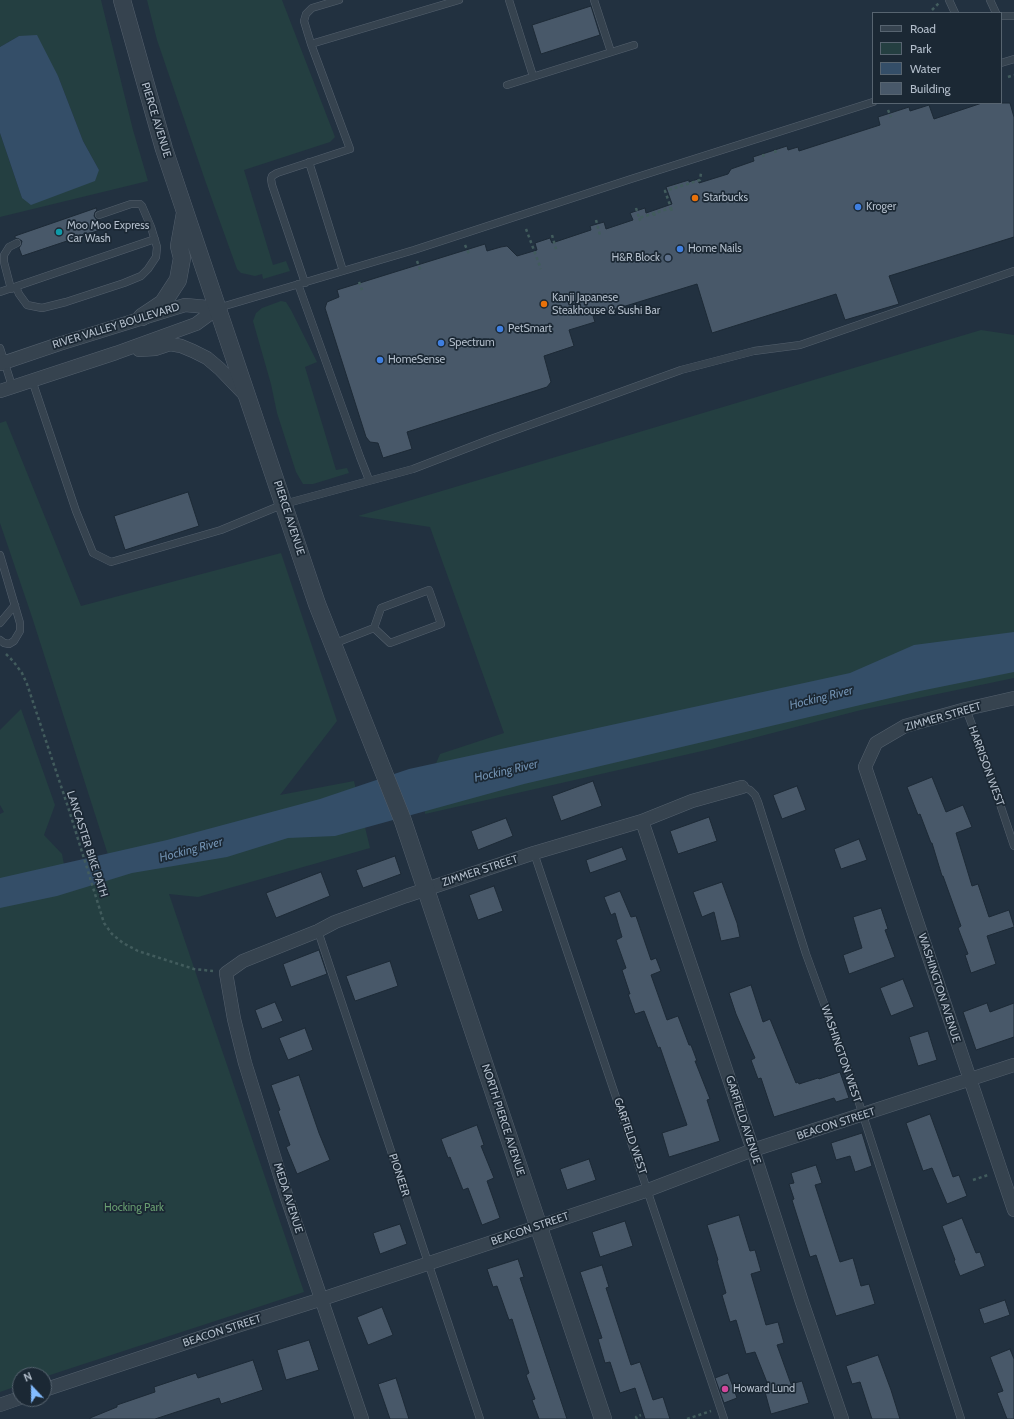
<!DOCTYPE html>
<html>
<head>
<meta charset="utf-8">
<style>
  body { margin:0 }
  #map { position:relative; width:1014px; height:1419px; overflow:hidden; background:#223140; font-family:Cabin,sans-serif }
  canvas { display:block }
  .legend { position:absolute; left:872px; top:12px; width:130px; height:92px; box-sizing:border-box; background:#1b2834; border:1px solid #576470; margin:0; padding:5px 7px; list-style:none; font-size:12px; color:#b2bdca }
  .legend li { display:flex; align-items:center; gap:8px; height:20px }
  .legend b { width:20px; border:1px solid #576470 }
  .north { position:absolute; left:12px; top:1367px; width:40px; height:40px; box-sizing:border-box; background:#1b2834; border:1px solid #576470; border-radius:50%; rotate:338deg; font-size:11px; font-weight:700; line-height:16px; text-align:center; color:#b2bdca }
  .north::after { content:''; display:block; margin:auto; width:14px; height:18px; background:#83bcff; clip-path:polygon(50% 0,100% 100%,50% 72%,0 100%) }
</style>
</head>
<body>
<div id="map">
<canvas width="1014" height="1419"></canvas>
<ul class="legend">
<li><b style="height:5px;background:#36434f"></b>Road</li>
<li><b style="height:11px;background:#243f41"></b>Park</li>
<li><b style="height:11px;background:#344e68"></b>Water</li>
<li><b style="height:11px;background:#485869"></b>Building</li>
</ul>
<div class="north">N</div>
</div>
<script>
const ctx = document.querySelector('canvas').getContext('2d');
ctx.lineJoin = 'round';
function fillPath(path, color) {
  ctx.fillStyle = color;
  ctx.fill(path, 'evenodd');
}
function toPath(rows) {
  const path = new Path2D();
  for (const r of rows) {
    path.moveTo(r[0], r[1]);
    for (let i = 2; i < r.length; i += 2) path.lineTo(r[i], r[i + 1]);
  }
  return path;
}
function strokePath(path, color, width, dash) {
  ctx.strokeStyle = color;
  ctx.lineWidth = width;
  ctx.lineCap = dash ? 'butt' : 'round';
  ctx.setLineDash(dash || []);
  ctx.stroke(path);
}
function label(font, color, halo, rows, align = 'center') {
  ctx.font = font + ' Cabin,sans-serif';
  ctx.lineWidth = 3.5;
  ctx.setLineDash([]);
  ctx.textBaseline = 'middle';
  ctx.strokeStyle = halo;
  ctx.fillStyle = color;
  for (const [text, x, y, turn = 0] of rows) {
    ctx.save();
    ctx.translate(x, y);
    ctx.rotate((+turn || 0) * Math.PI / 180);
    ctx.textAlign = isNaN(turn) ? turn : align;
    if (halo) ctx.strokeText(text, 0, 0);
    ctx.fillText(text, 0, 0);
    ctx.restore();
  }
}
fillPath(toPath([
  [0,0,101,0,133,130,148,181,0,217,0,133,22,198,99,170,83,141,58,76,19,36,0,47],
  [147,0,282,0,335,137,330,142,244,170,273,265,286,261,290,271,263,279,262,274,255,276,246,274,241,273,237,269,206,183,157,40],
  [281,301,286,302,291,310,317,362,305,367,336,470,347,468,349,473,313,484,303,484,296,472,277,413,271,384,253,321,256,313,262,308],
  [981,330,1014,335,1014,678,861,710,711,749,425,814,425,789,440,754,504,733,430,527,358,516],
  [6,421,81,606,281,553,337,721,280,795,354,781,370,848,198,897,169,894,304,1292,44,1377,44,1375,20,1375,20,1385,0,1392,0,814,4,812,0,805,0,730,21,709,55,805,44,835,62,854,65,870,109,858,32,617,0,523,0,423]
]), '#243f41');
fillPath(toPath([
  [37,35,58,76,83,141,99,170,95,181,31,205,22,198,0,133,0,47,19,36],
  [1014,632,1014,672,920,691,524,784,335,836,288,838,227,857,132,873,57,896,0,908,0,878,167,840,320,799,409,769,850,673,914,645]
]), '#344e68');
const building = toPath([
  [591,6,600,35,541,54,532,25,591,6],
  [982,103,1010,103,1014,117,1014,237,889,276,899,304,845,320,836,294,712,333,697,284,593,316,595,322,569,330,574,346,544,356,551,382,547,387,407,432,412,449,383,458,378,443,370,442,366,437,325,308,327,302,339,297,337,290,485,244,487,251,501,247,507,246,517,256,537,250,535,243,550,238,552,243,591,230,590,226,604,222,606,229,633,220,630,213,645,208,646,213,672,204,666,187,689,180,689,182,698,179,699,183,728,174,731,169,754,161,753,157,787,146,788,150,798,147,799,151,880,125,878,117,909,107,910,111,929,105,934,119,982,103],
  [96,208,97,210,95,212,94,216,96,219,100,220,103,229,22,256,19,248,21,245,22,241,19,239,15,238,15,236,96,208],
  [188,492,199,526,125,550,114,516,188,492],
  [932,777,946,812,963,805,972,827,956,833,972,886,978,884,989,917,1009,910,1014,926,1014,927,987,936,996,964,971,973,965,955,968,954,958,928,961,926,943,876,942,876,932,843,931,843,920,814,918,815,907,787,932,777],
  [593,781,602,806,561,821,552,796,593,781],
  [797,786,806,810,782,819,773,795,797,786],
  [709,817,717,841,678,854,670,831,709,817],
  [506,818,513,836,478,850,471,831,506,818],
  [859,839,867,860,841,869,834,849,859,839],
  [622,847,627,860,590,873,586,860,622,847],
  [395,856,401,874,363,888,356,870,395,856],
  [321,872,330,896,276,918,266,893,321,872],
  [722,882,737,923,740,937,721,941,714,912,702,917,693,892,722,882],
  [494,886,503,911,478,920,469,895,494,886],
  [620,891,631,917,636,916,651,960,656,958,661,971,651,975,667,1020,678,1016,689,1045,691,1045,697,1061,695,1061,710,1099,707,1100,720,1141,669,1157,662,1133,687,1125,660,1047,658,1048,644,1011,635,1014,628,994,630,994,622,970,626,968,616,940,622,937,615,913,611,915,604,897,620,891],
  [881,908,888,929,885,930,895,957,849,974,843,955,862,948,853,917,881,908],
  [319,950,327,974,291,987,283,964,319,950],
  [390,961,398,986,355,1001,346,976,390,961],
  [903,979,914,1007,891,1016,880,988,903,979],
  [751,985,763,1022,770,1019,796,1083,798,1082,799,1084,818,1078,819,1079,840,1072,849,1098,836,1102,834,1098,774,1117,761,1078,758,1079,751,1060,755,1058,736,1014,729,993,751,985],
  [275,1002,283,1021,262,1029,255,1010,275,1002],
  [987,1003,990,1012,1014,1003,1014,1037,976,1050,963,1012,987,1003],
  [305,1028,313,1050,288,1060,279,1038,305,1028],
  [928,1031,937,1060,918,1066,909,1037,928,1031],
  [299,1075,319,1133,330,1160,297,1174,286,1147,290,1145,278,1111,280,1110,271,1085,299,1075],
  [930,1114,953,1177,959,1175,967,1196,947,1204,932,1168,923,1171,906,1123,930,1114],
  [477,1125,484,1145,481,1146,494,1178,487,1181,500,1218,482,1225,468,1188,463,1190,450,1157,448,1158,441,1139,477,1125],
  [862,1133,872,1166,855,1172,850,1156,836,1160,831,1143,862,1133],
  [589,1159,596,1180,567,1190,560,1169,589,1159],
  [816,1165,822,1183,815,1185,840,1262,853,1258,861,1286,869,1284,875,1304,836,1316,816,1255,810,1257,792,1200,794,1199,789,1184,794,1183,791,1173,816,1165],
  [739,1215,750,1251,755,1250,761,1271,751,1274,766,1325,778,1322,784,1343,777,1345,791,1384,802,1381,809,1403,771,1414,765,1392,770,1390,755,1352,746,1354,736,1320,730,1322,722,1295,726,1293,717,1261,718,1260,707,1225,739,1215],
  [962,1218,976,1253,980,1252,985,1266,960,1276,954,1261,955,1260,942,1226,962,1218],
  [625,1221,633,1246,600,1257,592,1232,625,1221],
  [400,1224,407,1244,380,1254,373,1233,400,1224],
  [518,1259,524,1277,520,1278,567,1419,539,1419,532,1400,535,1399,526,1375,529,1373,512,1319,509,1320,497,1286,493,1287,487,1269,518,1259],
  [602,1265,609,1287,606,1288,631,1365,640,1362,653,1400,663,1397,670,1419,645,1419,635,1388,620,1393,610,1362,605,1363,598,1339,602,1338,580,1272,602,1265],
  [1005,1300,1010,1315,984,1324,979,1309,1005,1300],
  [382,1307,393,1335,368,1345,357,1317,382,1307],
  [309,1340,319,1370,286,1380,277,1350,309,1340],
  [1010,1349,1014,1359,1014,1419,1007,1419,997,1393,1003,1391,990,1357,1010,1349],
  [878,1355,891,1390,900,1419,872,1419,860,1382,852,1384,846,1366,878,1355],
  [253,1360,263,1390,221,1404,219,1398,155,1419,90,1419,90,1418,117,1407,117,1405,155,1392,154,1387,196,1373,198,1378,253,1360],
  [728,1373,737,1398,724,1403,715,1378,728,1373],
  [396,1378,409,1419,390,1419,378,1384,396,1378]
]);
fillPath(building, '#485869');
strokePath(building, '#1d2a36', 1);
const service = toPath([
  [509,0,533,76],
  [594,0,611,52],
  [949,0,955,13],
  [990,0,996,13],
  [1001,16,1014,16],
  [311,44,459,0],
  [1001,63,1014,59],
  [507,85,634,45],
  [309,162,343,271],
  [305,283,272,185,271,179,272,176,277,173,350,149,311,44,304,21,306,14,312,8,339,0],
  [298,284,360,457,369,480],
  [16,287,19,294,27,305,42,308,66,302,124,283,141,276,148,269,156,257,157,247,151,227,142,206,140,204,131,204,99,215],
  [11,289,4,262,4,255,9,247,17,243],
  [0,292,155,239],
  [218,308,414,250,631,179,873,102],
  [0,348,12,386],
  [32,380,76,511,93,553,111,562,221,530,284,504,413,469,491,439,681,370,754,351,800,345,1014,271],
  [0,555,20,623,20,631,14,641,9,644,4,643,0,640],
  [0,623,15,605],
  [333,644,374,628,390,643,441,624,429,590,381,608,374,628],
  [966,709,988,768,1014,846],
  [742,787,750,790,755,795,758,802,806,954,850,1075,961,1419],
  [534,853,724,1419],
  [318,931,480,1419]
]);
const minor = toPath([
  [139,350,155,349,170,344,181,346,193,351,207,358,220,369,245,395],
  [0,364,59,344,185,305,218,308],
  [0,391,116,353,196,324,218,308],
  [1014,698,966,709,905,726,876,743,865,767,1014,1210],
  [642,821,753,1150,802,1302,842,1419],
  [44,1390,224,1330,322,1299,648,1190,753,1150,1014,1065],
  [0,1405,20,1398],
  [362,1419,286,1195,245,1063,234,1019,226,973,243,961,318,931,335,922,406,896,534,853,642,821,692,801,742,787]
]);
const tertiary = toPath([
  [122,0,164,149,317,604,403,821,603,1419],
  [142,317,163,303,178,280,182,258,179,246,185,213]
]);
strokePath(service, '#54606d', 8);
strokePath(minor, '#54606d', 14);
strokePath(tertiary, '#54606d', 18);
strokePath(toPath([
  [932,10,940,2],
  [1008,77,1014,75],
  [888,110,891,117],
  [775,150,776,154],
  [763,154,764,158],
  [636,208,639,218,671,208,665,191,700,180,701,173],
  [671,208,672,212],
  [654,213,655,217],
  [639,218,641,222],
  [596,220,600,235],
  [526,229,541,269],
  [552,235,556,249],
  [465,245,470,256],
  [417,261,421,272],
  [359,282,362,290],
  [6,654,13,661,22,673,27,684,69,810,104,923,112,934,123,943,138,951,194,969,213,971],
  [973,1180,988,1175],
  [637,1419,636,1417,641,1415],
  [687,1419,711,1411]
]), '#425c5d', 2.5, [3, 3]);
strokePath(service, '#36434f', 7);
strokePath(minor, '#36434f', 13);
strokePath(tertiary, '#36434f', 17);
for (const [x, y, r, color] of [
  [695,198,4,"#e8710a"],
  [858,207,4,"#3f7fe0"],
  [59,232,4,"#0f9aa8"],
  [680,249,4,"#3f7fe0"],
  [668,258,4,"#5c6f8a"],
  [544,304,4,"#e8710a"],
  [500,329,4,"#3f7fe0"],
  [441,343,4,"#3f7fe0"],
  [380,360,4,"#3f7fe0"],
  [725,1389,4,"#d1479c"]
]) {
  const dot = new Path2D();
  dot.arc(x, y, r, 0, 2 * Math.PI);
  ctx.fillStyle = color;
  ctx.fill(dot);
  strokePath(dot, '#1b2834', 1.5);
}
label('11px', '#b2bdca', '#1b2834', [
  ["PIERCE AVENUE",156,120,73],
  ["RIVER VALLEY BOULEVARD",116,326,-17],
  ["PIERCE AVENUE",289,518,72],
  ["ZIMMER STREET",943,717,-16],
  ["HARRISON WEST",986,766,70],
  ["LANCASTER BIKE PATH",87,844,72],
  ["ZIMMER STREET",480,871,-18],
  ["WASHINGTON AVENUE",939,988,72],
  ["WASHINGTON WEST",841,1054,71],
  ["NORTH PIERCE AVENUE",503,1120,72],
  ["GARFIELD AVENUE",743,1120,72],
  ["BEACON STREET",836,1124,-18],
  ["GARFIELD WEST",630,1136,71],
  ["PIONEER",399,1175,72],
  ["MEDA AVENUE",288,1198,72],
  ["BEACON STREET",530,1229,-19],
  ["BEACON STREET",222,1331,-18]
]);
label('11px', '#b2bdca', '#1b2834', [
  ["Starbucks",703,198],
  ["Kroger",866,207],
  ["Moo Moo Express",67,226],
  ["Car Wash",67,239],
  ["Home Nails",688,249],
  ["H&R Block",660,258,"right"],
  ["Kanji Japanese",552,298],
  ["Steakhouse & Sushi Bar",552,311],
  ["PetSmart",508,329],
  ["Spectrum",449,343],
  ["HomeSense",388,360],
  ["Howard Lund",733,1389]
], 'left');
label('11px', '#689d70', '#1b2834', [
  ["Hocking Park",134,1208]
]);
label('italic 12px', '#7090b0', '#1b2834', [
  ["Hocking River",821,698,-14],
  ["Hocking River",506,771,-13],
  ["Hocking River",191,850,-15]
]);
</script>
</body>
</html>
